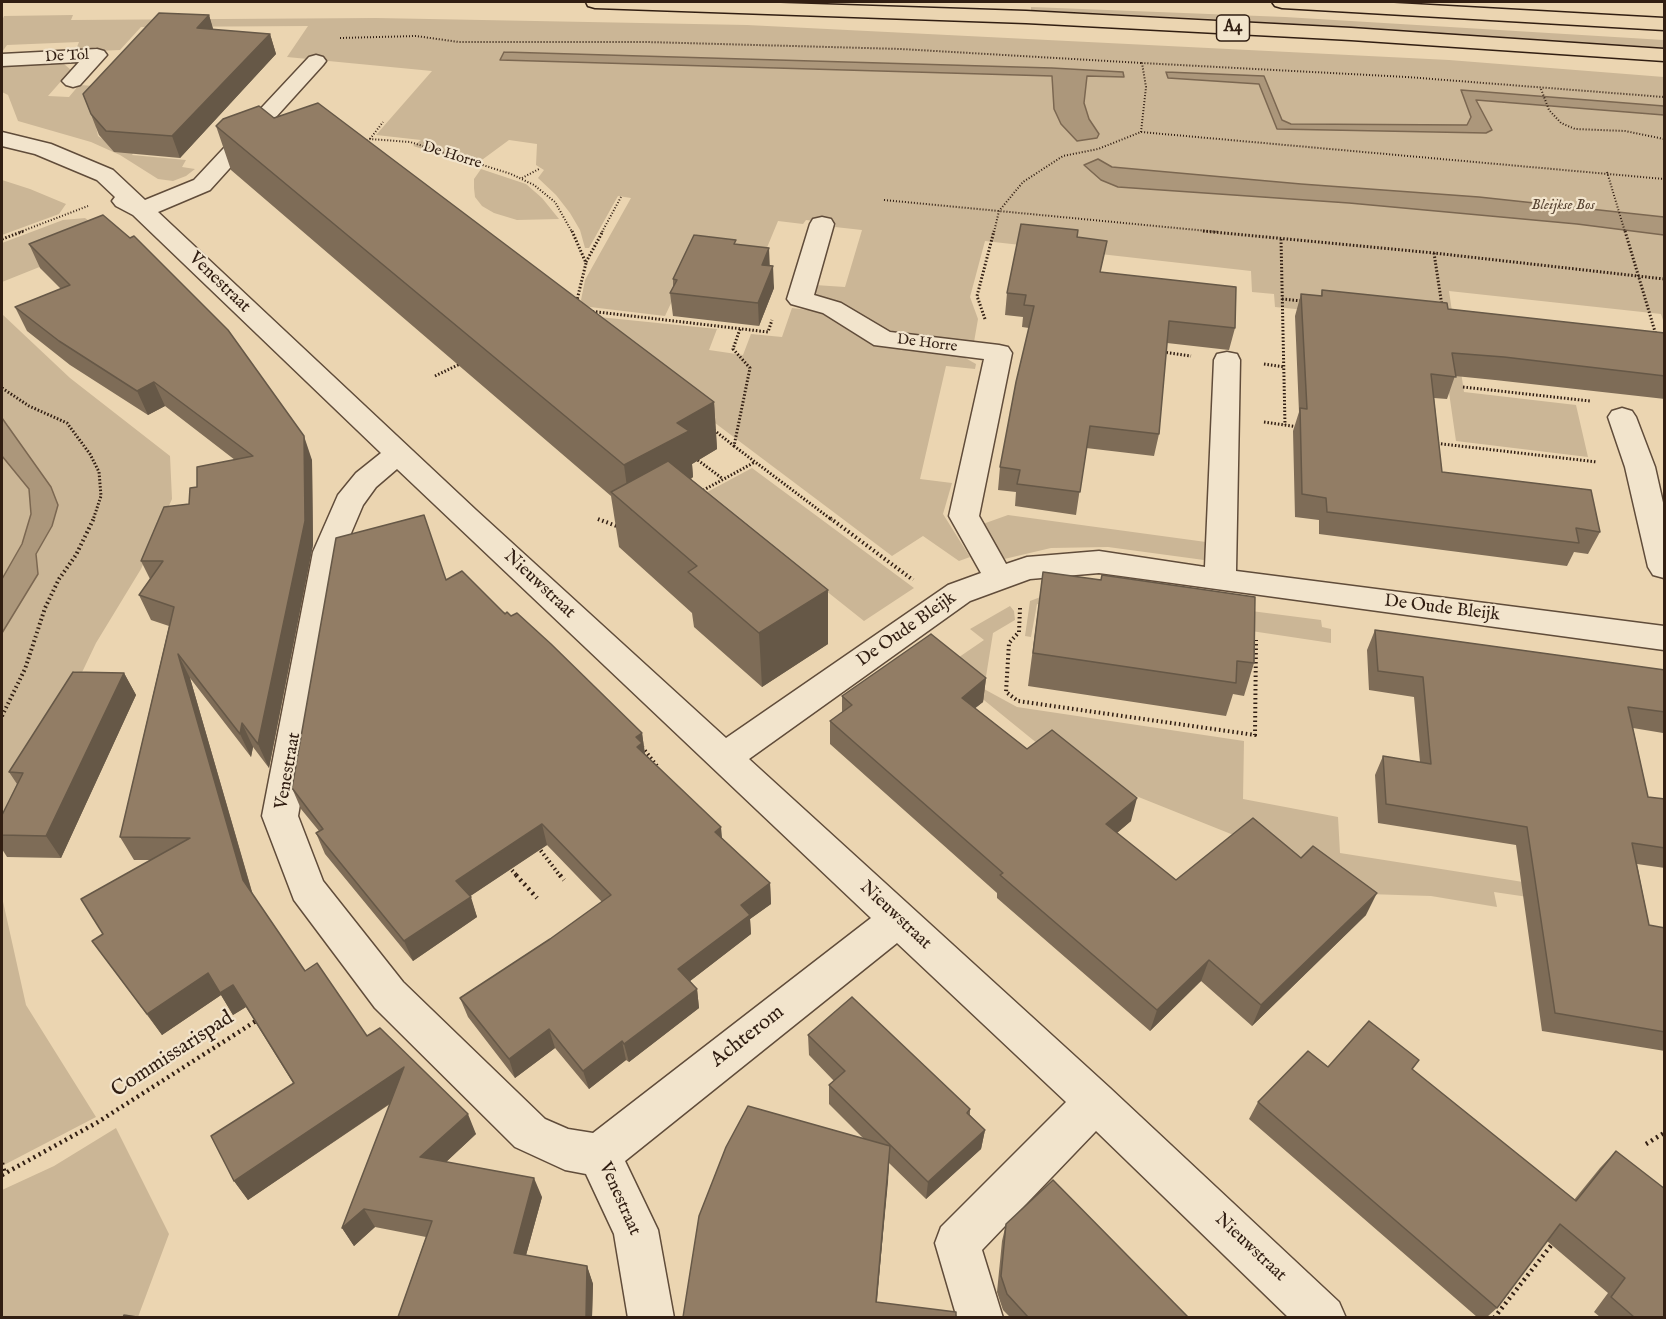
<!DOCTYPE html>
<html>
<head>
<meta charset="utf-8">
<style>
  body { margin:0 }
  #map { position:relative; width:1666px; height:1319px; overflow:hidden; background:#ebd5b1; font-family:"IM FELL English",serif }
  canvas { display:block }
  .frame { position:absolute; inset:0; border:3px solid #311e12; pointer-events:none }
</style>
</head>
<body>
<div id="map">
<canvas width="1666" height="1319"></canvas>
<div class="frame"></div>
</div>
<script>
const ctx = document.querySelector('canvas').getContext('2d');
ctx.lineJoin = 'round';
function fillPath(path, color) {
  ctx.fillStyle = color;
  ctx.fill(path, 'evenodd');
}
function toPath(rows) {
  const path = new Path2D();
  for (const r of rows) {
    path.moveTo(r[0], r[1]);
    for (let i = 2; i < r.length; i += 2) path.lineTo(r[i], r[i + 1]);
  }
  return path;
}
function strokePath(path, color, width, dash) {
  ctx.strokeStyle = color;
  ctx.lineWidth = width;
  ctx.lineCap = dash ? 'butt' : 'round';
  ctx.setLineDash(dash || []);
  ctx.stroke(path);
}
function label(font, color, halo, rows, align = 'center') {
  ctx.font = font + ' "IM FELL English",serif';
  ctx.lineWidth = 4.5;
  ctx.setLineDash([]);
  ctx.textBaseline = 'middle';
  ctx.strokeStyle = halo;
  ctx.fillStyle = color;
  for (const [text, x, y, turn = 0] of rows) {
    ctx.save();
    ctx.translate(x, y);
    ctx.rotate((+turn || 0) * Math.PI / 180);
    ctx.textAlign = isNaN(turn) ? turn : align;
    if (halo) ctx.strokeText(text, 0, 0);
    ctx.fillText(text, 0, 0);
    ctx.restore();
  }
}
fillPath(toPath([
  [1031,7,1285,17,1664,40,1664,48,1212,19,1031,10],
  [73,15,71,20,376,18,747,25,1449,60,1664,77,1664,106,1462,91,1471,117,1467,125,1291,124,1282,121,1264,76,1168,78,1259,84,1277,129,1486,130,1475,100,1664,115,1664,323,1661,314,1449,291,1464,392,1576,405,1588,457,1456,441,1439,323,1275,307,1274,294,1252,292,1251,271,985,241,970,297,978,319,974,342,895,333,881,329,848,307,818,296,814,290,815,285,845,287,862,230,835,227,836,224,806,220,803,224,778,221,766,250,693,256,665,316,590,307,583,305,581,300,585,280,631,198,618,196,589,248,585,248,580,230,570,213,556,195,538,178,544,170,536,165,537,144,509,140,475,165,413,146,421,140,376,135,432,71,287,57,308,26,141,27,120,50,75,52,79,42,7,45,2,52,2,21,4,16],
  [504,52,1052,68,1123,72,1124,77,1087,76,1086,80,1052,79,1052,76,501,60],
  [64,64,71,70,48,96,69,97,79,85,110,87,89,111,105,113,96,126,98,136,112,145,137,148,132,155,186,160,182,167,195,169,186,176,173,181,158,179,120,155,91,142,18,121,8,95,2,92,2,66],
  [481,169,526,184,542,198,559,219,517,220,494,213,482,206,475,197,474,188,474,179],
  [2,180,30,189,66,204,59,214,2,235],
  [85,218,112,238,2,282,2,243,63,220],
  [792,308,826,312,960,355,976,364,975,369,946,366,920,479,952,483,943,514,970,557,959,561,923,536,892,556,574,317,579,315,717,329,709,350,743,355,751,334,782,337],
  [2,314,70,378,170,456,172,499,141,569,96,643,2,840,2,633,38,574,36,554,52,526,8,425,2,418],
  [2,456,29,489,31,514,22,544,2,579],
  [752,468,914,588,864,621,742,524,698,497],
  [1008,515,1206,542,1204,560,1108,547,1051,548,1000,560,980,525],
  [1096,591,1321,620,1322,627,1331,629,1331,643,1092,607,1091,611,1037,604,1031,637,1025,636,1030,601,1051,593],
  [1010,606,1014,611,1015,620,993,633,984,689,1017,707,1244,741,1243,799,1338,817,1340,853,1561,888,1562,902,1494,892,1497,907,1431,896,1367,894,1246,840,1126,792,1102,796,931,657,949,664,984,640,970,629],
  [2,897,26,1005,96,1117,2,1166],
  [116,1128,169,1234,138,1317,2,1317,2,1190,54,1166]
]), '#cbb696');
const water = toPath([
  [504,52,1052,68,1123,72,1124,77,1087,76,1084,103,1089,119,1099,134,1097,138,1077,141,1061,124,1054,109,1052,76,500,60,504,52],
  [1166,72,1264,76,1282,120,1291,124,1467,125,1471,117,1461,90,1664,106,1664,115,1476,100,1492,130,1486,133,1277,129,1259,84,1168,78,1166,72],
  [1098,159,1112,167,1301,184,1479,197,1664,217,1664,235,1577,224,1349,203,1118,187,1101,180,1084,165,1098,159],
  [2,418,51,487,58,505,52,526,36,554,38,574,2,633,2,579,22,544,31,514,29,489,2,456,2,418]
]);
fillPath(water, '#ac977b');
strokePath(water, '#7b6751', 1.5);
const minor = toPath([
  [97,49,104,51,107,55,80,85,73,87,66,85,62,81,79,62,2,66,2,54,97,49],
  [316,55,323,57,326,61,323,65,210,190,158,212,476,510,726,738,948,585,981,573,949,516,984,359,874,345,823,313,791,304,787,299,810,224,813,219,822,217,831,219,834,224,814,295,841,303,890,332,999,345,1008,347,1012,353,979,516,1006,564,1027,557,1099,551,1205,567,1214,360,1217,354,1227,352,1237,354,1240,360,1236,571,1664,626,1664,650,1099,573,1030,579,970,601,749,759,1110,1088,1339,1302,1346,1318,1289,1318,1096,1131,982,1250,1003,1318,957,1318,935,1243,941,1227,1066,1102,897,943,625,1161,658,1230,674,1318,628,1318,614,1234,586,1174,565,1170,515,1147,375,1008,294,900,262,816,313,552,338,495,356,473,381,453,133,215,116,206,112,201,115,197,97,180,35,154,2,146,2,132,51,144,113,170,145,200,194,180,309,57,316,55],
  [397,469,871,918,593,1133,568,1129,545,1119,403,982,323,881,298,816,343,552,363,505,376,487,397,469],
  [1622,408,1632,411,1636,417,1655,467,1664,507,1664,578,1653,575,1648,567,1625,467,1608,417,1612,411,1622,408]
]);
const highway = toPath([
  [586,2,750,2,1026,11,1351,28,1664,49,1664,61,1351,40,1026,23,595,8,588,6,586,2],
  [1272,2,1376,2,1664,18,1664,30,1282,8,1275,6,1272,2]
]);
strokePath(minor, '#604c3a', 3);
strokePath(highway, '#311e12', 3);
strokePath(toPath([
  [340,38,416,36,459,42,647,42,901,49,1142,63],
  [1541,89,1549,110,1561,123,1575,129,1625,131,1664,139],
  [1141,132,1146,87,1142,63,1407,77,1664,97],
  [370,139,383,122],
  [364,142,370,139,410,142,511,174,534,185,555,202,572,232],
  [1607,172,1625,232],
  [522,178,539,169],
  [884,200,1218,232],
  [20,232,88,206],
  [602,232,621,197],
  [994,232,999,211,1023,182,1063,156,1098,149,1141,132,1664,179]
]), '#311e12', 2, [1, 2]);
strokePath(toPath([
  [572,231,586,263,576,304],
  [1203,231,1434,253,1664,279],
  [1625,231,1656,335],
  [2,239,24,231],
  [1281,239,1285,425],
  [1434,253,1442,306],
  [586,262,603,231],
  [1282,299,1302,301],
  [589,311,768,332,772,320],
  [985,319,977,296,994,231],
  [740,329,733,349,750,368,734,446,832,520],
  [1163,352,1191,356],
  [1264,364,1284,367],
  [435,376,462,363],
  [1463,387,1590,401],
  [2,388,29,406,67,423,90,454,99,472,101,496,93,520],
  [1264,422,1299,427],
  [714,430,734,446],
  [1434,443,1597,462],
  [695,458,723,479],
  [700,492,755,462]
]), '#311e12', 3, [1.5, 2]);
strokePath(toPath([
  [830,518,913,580],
  [598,519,619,527],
  [1020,608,1019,632,1009,643,1006,692,1018,701,1255,735,1256,640],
  [2,716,25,669,45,608,59,579,76,555,94,518],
  [642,747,657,766,653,768],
  [538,847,561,877],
  [509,867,518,877]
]), '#311e12', 4, [1.5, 3]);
strokePath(toPath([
  [516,875,537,898],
  [560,875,564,880],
  [1646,1144,1664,1133],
  [2,1163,5,1174],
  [2,1175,98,1122,259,1019],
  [1494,1318,1553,1243]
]), '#311e12', 4.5, [2, 4]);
fillPath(minor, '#f2e4cc');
fillPath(highway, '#ebd5b1');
fillPath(toPath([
  [209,15,213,30,270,34,276,54,180,158,114,152,99,135,83,94],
  [274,118,714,402,717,449,692,464,693,477,691,479,828,590,828,644,762,687,694,627,692,613,619,547,611,496,231,170,216,126],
  [1077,237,1101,272,1235,328,1229,350,1167,343,1159,434,1154,456,1086,448,1076,515,1015,506,1016,492,998,490,1000,467,1029,328,1022,327,1023,317,1005,315,1007,293],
  [29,244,312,460,313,545,269,768,253,747,251,757,190,678,253,895,305,971,367,1036,476,1134,446,1162,542,1197,526,1255,587,1266,593,1284,592,1317,398,1317,426,1237,375,1227,354,1246,342,1228,390,1104,248,1200,234,1181,293,1083,246,1007,233,1015,221,995,162,1035,92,941,103,934,151,860,134,860,120,837,169,626,151,620,139,595,150,579,141,561,189,504,197,487,235,460,165,406,148,415,70,365,27,331,15,307,61,289,40,268],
  [737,245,769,248,769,265,774,288,759,326,673,316,670,293,673,287,673,279],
  [1322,290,1448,309,1665,333,1665,399,1495,380,1455,376,1447,399,1434,398,1442,472,1600,532,1588,554,1574,552,1567,566,1319,534,1319,520,1295,517,1293,431,1299,412,1295,316,1301,294,1321,296],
  [1043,572,1254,663,1244,696,1233,694,1226,716,1028,686],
  [446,580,511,616,642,733,645,754,722,838,770,883,771,904,750,919,751,934,690,981,697,989,699,1008,629,1062,626,1060,589,1089,555,1048,515,1078,468,1017,460,998,550,939,602,902,547,845,470,896,477,917,413,961,325,854,316,833,319,831,301,809,292,788],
  [1375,630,1665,670,1665,731,1663,733,1633,728,1648,797,1665,799,1665,868,1637,864,1649,925,1665,928,1665,1051,1542,1031,1516,845,1378,823,1375,775,1383,756,1420,762,1414,697,1369,690,1367,650],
  [124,673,136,695,61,858,7,857,2,849,2,815,17,784,9,772],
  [986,678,983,702,975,708,1027,749,1131,821,1117,833,1176,880,1366,915,1252,1026,1201,981,1150,1031,997,898,997,893,830,744,830,721,842,713,842,696],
  [808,1035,970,1109,970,1115,985,1130,981,1149,926,1199,889,1163,877,1302,683,1317,864,1139,829,1104,829,1085,834,1081,809,1055],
  [1413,1070,1574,1200,1600,1168,1616,1151,1665,1317,1600,1317,1594,1312,1608,1293,1547,1241,1497,1308,1487,1317,1477,1317,1249,1119,1258,1102],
  [1006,1224,1188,1317,1010,1317,1003,1310,997,1292,1002,1241]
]), '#7e6c57');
fillPath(toPath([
  [209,15,215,35,197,28],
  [270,34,276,54,180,158,172,136],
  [769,248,770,270,762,265],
  [773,266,774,288,759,326,758,303],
  [154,382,165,406,148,415,137,391],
  [714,402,717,449,692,464,693,477,632,511,630,509,624,465,677,423],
  [304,436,312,460,313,545,269,768,258,744],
  [828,590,828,644,762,687,759,633],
  [178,654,190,678,255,903,243,880],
  [124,673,136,695,61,858,46,836],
  [986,678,983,702,959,721,962,698],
  [242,723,253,747,251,757,240,734],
  [642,733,645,755,637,747,636,737],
  [1137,798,1131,821,1100,847,1106,824],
  [542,824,547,845,463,901,456,881],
  [721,827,723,848,715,832],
  [770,883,771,904,750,919,751,934,681,988,678,969,741,905],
  [1377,893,1366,915,1252,1026,1261,1005],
  [471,897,477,917,413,961,404,941],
  [1209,960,1201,981,1150,1031,1157,1010],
  [208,973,233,985,246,1007,233,1015,221,995,162,1035,147,1014],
  [697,989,699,1008,629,1062,624,1044],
  [549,1029,555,1048,515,1078,509,1059],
  [622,1041,626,1060,589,1089,583,1071],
  [404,1067,414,1087,248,1200,234,1181],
  [468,1114,476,1134,430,1177,420,1157],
  [985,1130,981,1149,926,1199,928,1182],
  [890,1146,888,1182,875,1317],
  [534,1178,542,1197,522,1270,514,1253],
  [364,1209,375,1227,354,1246,342,1228],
  [587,1266,593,1284,592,1317,586,1317]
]), '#665847');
const building = toPath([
  [159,13,209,15,197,28,270,34,172,136,106,131,91,114,83,94,159,13],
  [318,103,714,402,677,423,689,431,624,465,216,126,223,119,259,106,274,118,318,103],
  [103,215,130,238,134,236,228,330,304,436,305,521,258,744,242,723,240,734,178,654,243,880,305,971,317,963,367,1036,380,1028,468,1114,420,1157,534,1178,514,1253,587,1266,586,1317,398,1317,432,1221,364,1209,342,1228,404,1067,234,1181,211,1136,294,1083,233,985,220,993,208,973,147,1014,92,941,103,934,81,899,190,838,120,837,174,607,139,595,163,561,141,561,164,507,189,504,190,488,197,487,197,467,253,456,154,382,137,391,59,341,15,307,70,285,29,244,103,215],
  [1021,224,1078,230,1077,237,1107,241,1100,272,1236,287,1235,328,1169,321,1159,434,1090,426,1080,492,1017,484,1020,470,1000,467,1016,382,1034,306,1024,305,1026,295,1007,293,1021,224],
  [694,235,736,240,734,244,769,248,762,265,773,266,758,303,670,293,677,280,673,279,694,235],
  [1322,290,1447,303,1448,309,1665,333,1665,376,1504,357,1452,353,1456,377,1431,374,1442,472,1591,490,1600,532,1576,528,1579,543,1327,512,1326,498,1302,494,1300,408,1307,409,1301,294,1322,296,1322,290],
  [668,461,828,590,759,633,688,572,697,566,611,492,668,461],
  [424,515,446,580,462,571,505,614,507,612,511,616,517,613,551,644,642,733,636,737,642,743,637,747,721,827,715,832,770,883,741,905,750,915,678,969,697,989,624,1044,622,1041,583,1071,549,1029,509,1059,460,998,550,939,611,895,542,824,456,881,471,897,404,941,316,833,323,829,292,788,336,538,424,515],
  [1043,572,1101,580,1102,575,1255,597,1254,663,1237,661,1236,683,1033,653,1043,572],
  [1375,630,1665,670,1665,712,1628,707,1648,797,1665,799,1665,848,1632,843,1649,925,1665,928,1665,1032,1555,1013,1527,827,1386,804,1383,756,1431,764,1423,677,1378,671,1375,630],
  [931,634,986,678,962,698,1027,749,1052,730,1137,798,1106,824,1176,880,1253,818,1301,858,1313,846,1377,893,1261,1005,1209,960,1157,1010,1000,875,1003,873,830,721,852,705,842,696,931,634],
  [73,672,124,673,46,836,2,835,2,815,23,773,9,772,73,672],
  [852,997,970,1109,967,1113,985,1130,928,1182,829,1085,845,1071,808,1035,852,997],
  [1369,1021,1419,1060,1412,1069,1576,1201,1616,1151,1665,1189,1665,1317,1634,1317,1611,1297,1625,1278,1560,1224,1497,1308,1258,1102,1308,1051,1328,1067,1369,1021],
  [748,1106,890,1146,876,1302,956,1312,956,1317,683,1317,699,1216,726,1147,748,1106],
  [1053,1180,1188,1317,1028,1317,1007,1294,1001,1276,1006,1224,1053,1180],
  [124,1315,137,1317,123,1317,124,1315]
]);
fillPath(building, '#927d65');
strokePath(building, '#665847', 1.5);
label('15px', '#311e12', '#f2e4cc', [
  ["De Tol",67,57,-3],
  ["De Horre",452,156,17],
  ["De Horre",927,344,7]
]);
label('italic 15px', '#584433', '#f2e4cc', [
  ["Bleijkse Bos",1563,206]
]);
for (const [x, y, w] of [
  [1233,28,33]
]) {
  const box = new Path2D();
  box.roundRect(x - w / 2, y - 13, w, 26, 4.5);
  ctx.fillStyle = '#f2e4cc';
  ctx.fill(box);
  strokePath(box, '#311e12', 1.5);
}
label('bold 16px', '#311e12', null, [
  ["A4",1233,28]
]);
label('18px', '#311e12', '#f2e4cc', [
  ["Venestraat",219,283,44],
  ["Nieuwstraat",539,585,43],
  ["De Oude Bleijk",1442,609,7],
  ["De Oude Bleijk",907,630,-35],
  ["Venestraat",289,771,-80],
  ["Nieuwstraat",895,916,43],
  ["Venestraat",619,1199,66],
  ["Nieuwstraat",1250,1248,43]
]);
label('21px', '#311e12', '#f2e4cc', [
  ["Achterom",748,1037,-38],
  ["Commissarispad",173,1055,-33]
]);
</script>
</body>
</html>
